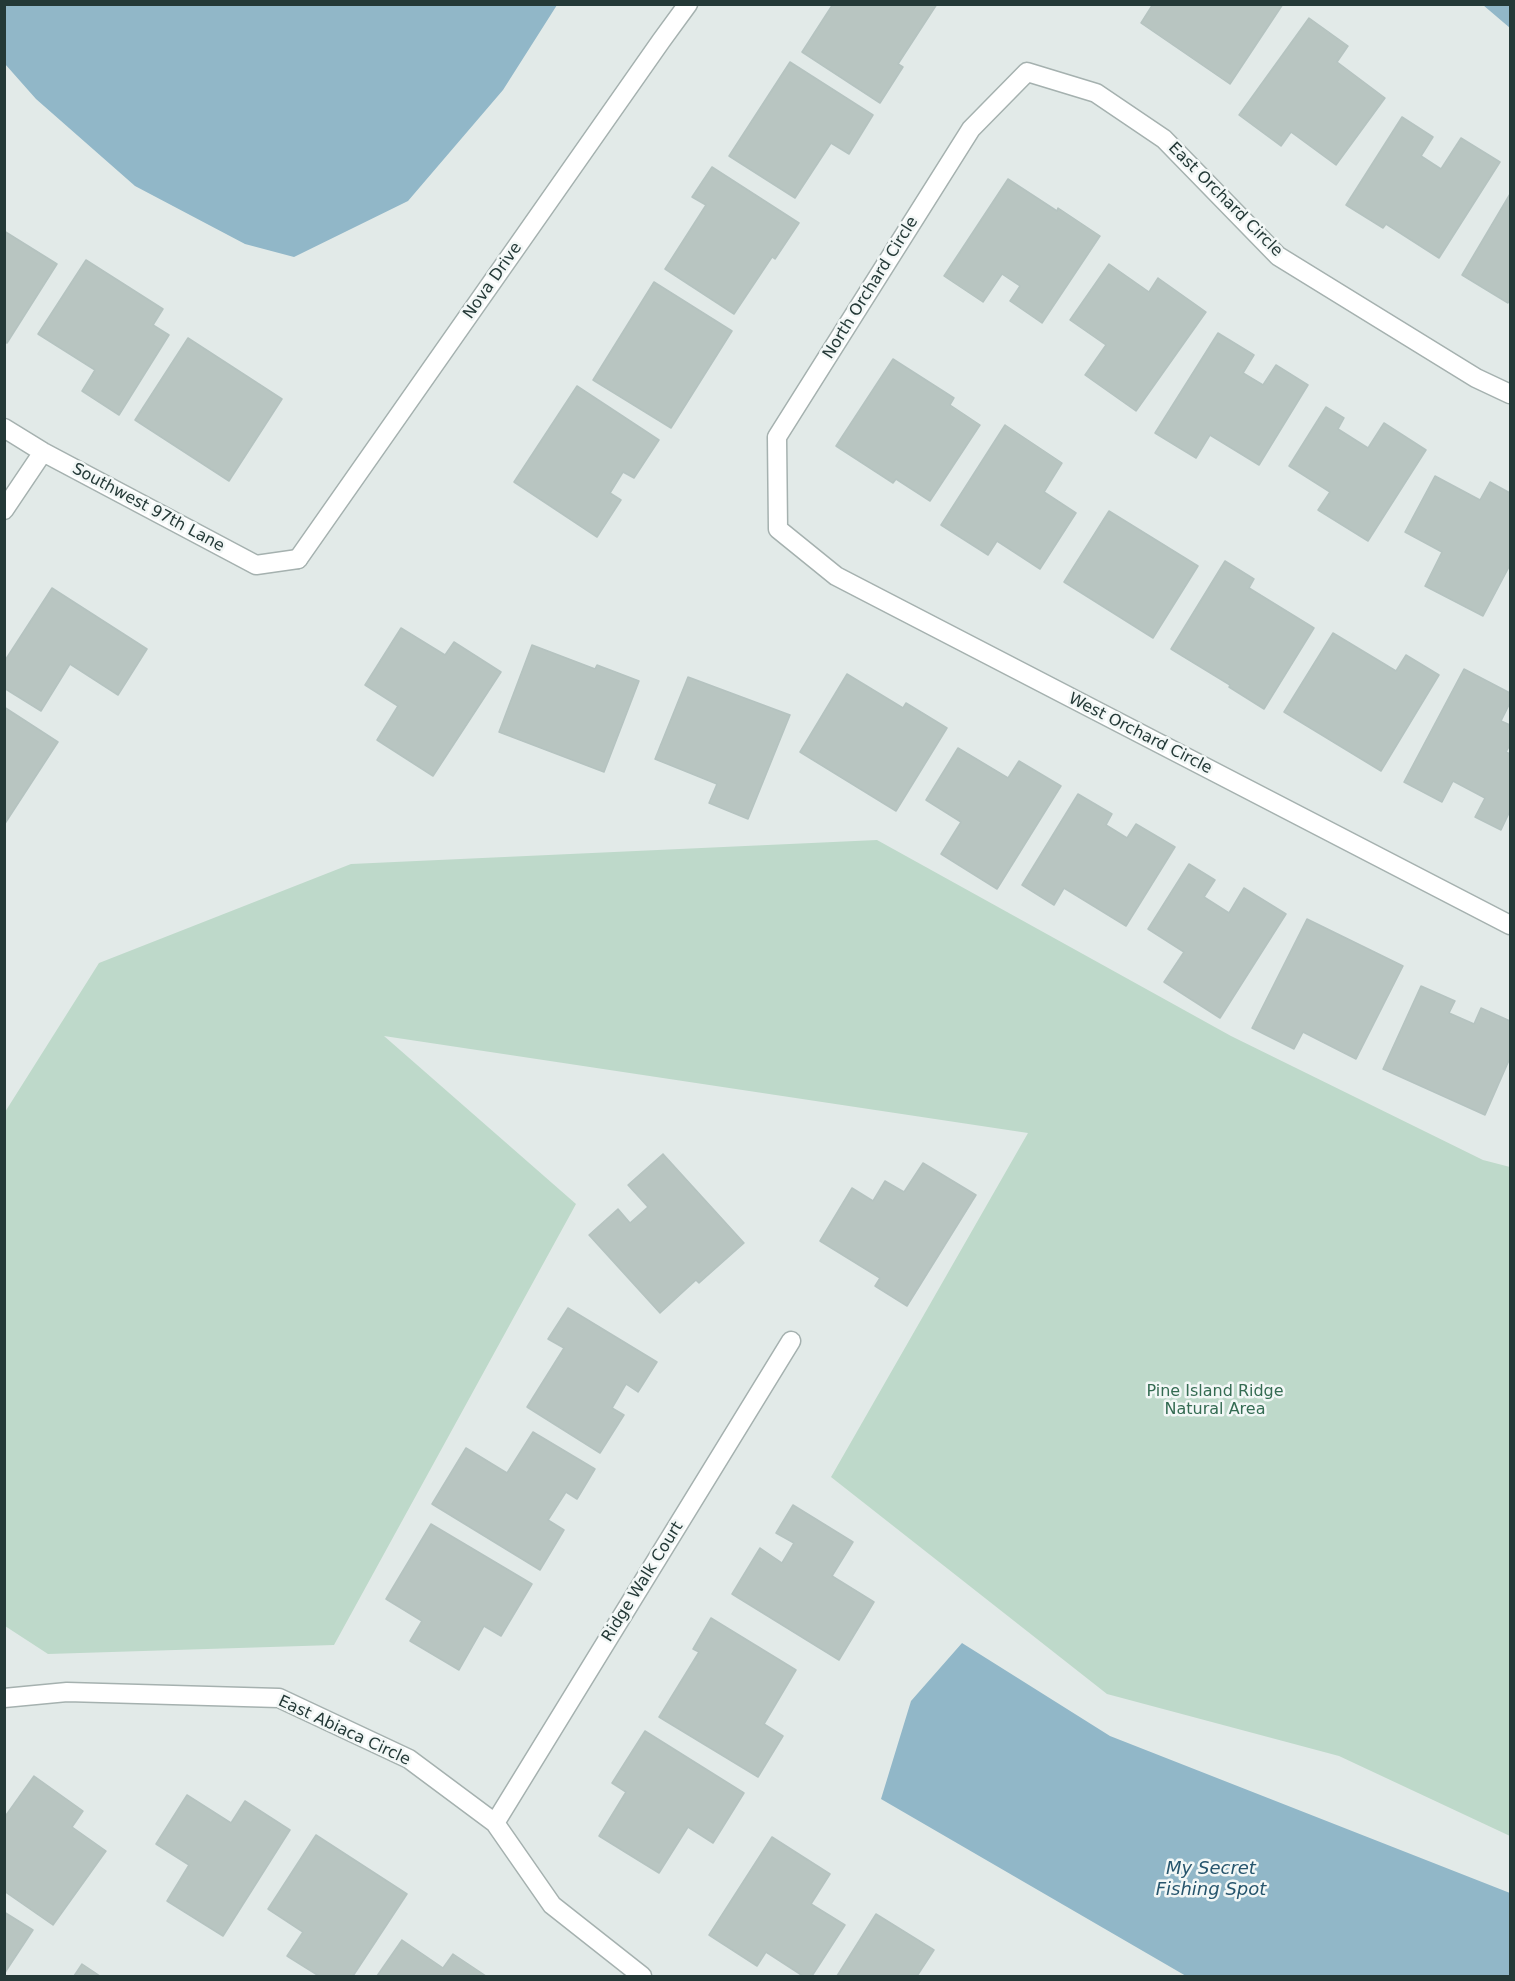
<!DOCTYPE html>
<html>
<head>
<meta charset="utf-8">
<style>
  body { margin:0 }
  #map { position:relative; width:1515px; height:1981px; overflow:hidden; background:#e2eae8; font-family:"DejaVu Sans",sans-serif }
  canvas { display:block }
  .frame { position:absolute; inset:0; border:6px solid #243937; pointer-events:none }
</style>
</head>
<body>
<div id="map">
<canvas width="1515" height="1981"></canvas>
<div class="frame"></div>
</div>
<script>
const ctx = document.querySelector('canvas').getContext('2d');
ctx.lineJoin = 'round';
function fillPath(path, color) {
  ctx.fillStyle = color;
  ctx.fill(path, 'evenodd');
}
function toPath(rows) {
  const path = new Path2D();
  for (const r of rows) {
    path.moveTo(r[0], r[1]);
    for (let i = 2; i < r.length; i += 2) path.lineTo(r[i], r[i + 1]);
  }
  return path;
}
function strokePath(path, color, width, dash) {
  ctx.strokeStyle = color;
  ctx.lineWidth = width;
  ctx.lineCap = dash ? 'butt' : 'round';
  ctx.setLineDash(dash || []);
  ctx.stroke(path);
}
function label(font, color, halo, rows, align = 'center') {
  ctx.font = font + ' "DejaVu Sans",sans-serif';
  ctx.lineWidth = 5;
  ctx.setLineDash([]);
  ctx.textBaseline = 'middle';
  ctx.strokeStyle = halo;
  ctx.fillStyle = color;
  for (const [text, x, y, turn = 0] of rows) {
    ctx.save();
    ctx.translate(x, y);
    ctx.rotate((+turn || 0) * Math.PI / 180);
    ctx.textAlign = isNaN(turn) ? turn : align;
    if (halo) ctx.strokeText(text, 0, 0);
    ctx.fillText(text, 0, 0);
    ctx.restore();
  }
}
fillPath(toPath([
  [877,840,1231,1036,1483,1160,1510,1167,1510,1836,1339,1756,1107,1694,831,1477,1028,1133,384,1036,576,1204,334,1645,48,1654,5,1626,5,1112,99,963,351,864]
]), '#bed9ca');
fillPath(toPath([
  [5,4,557,4,557,5,503,90,408,201,294,257,245,244,135,186,36,99,5,64],
  [1483,5,1510,5,1510,28],
  [962,1643,1110,1736,1510,1893,1510,1976,1186,1976,881,1799,911,1701]
]), '#91b7c8');
const building = toPath([
  [833,4,937,4,898,64,903,67,880,103,802,52,833,4],
  [1153,4,1283,4,1230,84,1141,23,1153,4],
  [1309,18,1348,46,1337,62,1385,98,1336,165,1291,132,1281,146,1239,115,1309,18],
  [790,62,873,115,849,154,831,143,795,198,729,156,790,62],
  [1402,117,1433,137,1421,156,1441,169,1461,138,1500,162,1439,258,1386,224,1383,228,1346,205,1402,117],
  [712,167,799,223,775,259,772,257,734,314,665,269,706,205,692,197,712,167],
  [1008,179,1057,211,1058,208,1100,236,1042,323,1010,301,1020,286,1002,274,983,302,944,276,1008,179],
  [1510,194,1510,299,1508,303,1462,275,1510,194],
  [4,231,57,264,7,343,4,342,4,231],
  [86,260,163,309,153,325,169,335,119,415,82,391,95,370,38,334,86,260],
  [1109,264,1149,292,1158,278,1206,312,1136,411,1085,375,1106,345,1070,320,1109,264],
  [654,282,732,331,671,428,593,380,654,282],
  [1218,333,1254,355,1243,373,1263,385,1276,365,1308,385,1259,465,1210,435,1196,458,1155,433,1218,333],
  [188,338,282,399,229,481,135,420,188,338],
  [893,359,954,398,950,405,980,425,930,501,896,479,893,483,836,446,893,359],
  [577,386,659,440,634,478,623,472,610,493,621,500,597,537,514,482,577,386],
  [1326,407,1344,418,1338,429,1368,448,1384,423,1426,450,1368,541,1318,510,1330,492,1289,466,1326,407],
  [1005,425,1062,463,1044,492,1076,513,1040,569,997,541,988,555,941,525,1005,425],
  [1435,476,1480,500,1490,482,1510,493,1510,565,1483,616,1425,586,1442,552,1405,532,1435,476],
  [1109,511,1198,566,1153,638,1064,582,1109,511],
  [1225,561,1254,579,1249,588,1314,628,1264,709,1229,687,1230,685,1171,649,1225,561],
  [52,588,147,649,118,695,70,664,41,711,4,688,4,662,52,588],
  [401,628,445,655,454,642,501,672,433,776,377,740,398,706,365,685,401,628],
  [1333,633,1396,671,1406,655,1439,675,1381,771,1284,712,1333,633],
  [532,645,595,669,597,665,639,681,604,772,499,732,532,645],
  [1464,669,1510,693,1510,703,1501,721,1510,725,1510,745,1506,752,1510,754,1510,811,1501,830,1475,817,1485,798,1453,781,1442,802,1404,782,1464,669],
  [847,674,903,708,906,703,947,728,896,811,800,752,847,674],
  [688,677,790,715,748,819,709,803,717,784,655,759,688,677],
  [4,707,58,742,4,825,4,707],
  [958,748,1008,778,1019,761,1061,786,997,889,941,854,961,822,926,800,958,748],
  [1078,794,1112,814,1106,825,1127,838,1136,824,1175,847,1126,926,1064,888,1054,905,1022,885,1078,794],
  [1189,864,1215,880,1204,897,1229,913,1244,888,1286,914,1220,1018,1164,982,1184,952,1148,929,1189,864],
  [1307,919,1403,966,1356,1059,1303,1032,1294,1049,1252,1028,1307,919],
  [1421,986,1455,1001,1449,1013,1474,1024,1481,1008,1510,1021,1510,1058,1485,1115,1383,1069,1421,986],
  [663,1154,744,1243,699,1283,696,1280,660,1313,589,1235,618,1209,630,1223,648,1207,628,1185,663,1154],
  [923,1163,976,1195,907,1306,875,1286,880,1278,820,1241,852,1188,873,1201,885,1181,904,1192,923,1163],
  [568,1308,657,1362,638,1392,626,1384,612,1408,624,1415,600,1453,527,1407,564,1348,548,1339,568,1308],
  [533,1432,595,1469,577,1499,566,1492,548,1520,564,1530,540,1570,432,1504,466,1448,507,1473,533,1432],
  [793,1505,853,1542,832,1576,874,1602,839,1660,732,1594,760,1548,782,1563,794,1543,776,1533,793,1505],
  [431,1524,532,1584,501,1636,484,1626,459,1670,410,1641,422,1621,386,1599,431,1524],
  [711,1618,796,1670,764,1724,783,1736,758,1777,659,1717,699,1652,693,1649,711,1618],
  [645,1731,744,1793,713,1843,688,1827,659,1873,599,1836,626,1792,612,1783,645,1731],
  [34,1776,83,1811,72,1827,106,1851,53,1925,4,1891,4,1818,34,1776],
  [187,1795,231,1823,245,1801,290,1830,223,1936,167,1901,189,1865,156,1844,187,1795],
  [316,1835,407,1894,353,1976,319,1976,287,1956,303,1932,268,1909,316,1835],
  [772,1837,830,1874,811,1904,845,1925,812,1976,803,1976,766,1952,757,1966,709,1935,772,1837],
  [4,1912,33,1930,4,1974,4,1912],
  [876,1914,934,1950,917,1976,837,1976,876,1914],
  [402,1940,443,1968,453,1954,486,1976,377,1976,402,1940],
  [82,1964,100,1976,74,1976,82,1964]
]);
fillPath(building, '#b8c5c1');
strokePath(building, '#b5c3c0', 1.5);
const minor = toPath([
  [1510,394,1476,378,1278,256,1164,139,1096,93,1027,72,971,129,777,437,778,529,836,576,1510,925],
  [4,428,43,452,256,565,298,559],
  [4,510,43,452],
  [4,1698,67,1692,279,1698,409,1759,495,1823,552,1905,642,1976],
  [495,1823,791,1341]
]);
const tertiary = toPath([
  [298,559,661,41,688,4]
]);
strokePath(minor, '#a5b1af', 21);
strokePath(tertiary, '#a5b1af', 21);
strokePath(minor, '#fff', 18);
strokePath(tertiary, '#fff', 18);
label('16px', '#243937', '#f2f7f6', [
  ["East Orchard Circle",1225,200,45],
  ["Nova Drive",493,281,-55],
  ["North Orchard Circle",871,288,-58],
  ["Southwest 97th Lane",148,508,28],
  ["West Orchard Circle",1140,734,27],
  ["Ridge Walk Court",643,1582,-58],
  ["East Abiaca Circle",344,1731,25]
]);
label('16px', '#346b52', '#f2f7f6', [
  ["Pine Island Ridge",1215,1392],
  ["Natural Area",1215,1410]
]);
label('italic 18px', '#26556d', '#f2f7f6', [
  ["My Secret",1211,1869],
  ["Fishing Spot",1211,1890]
]);
</script>
</body>
</html>
